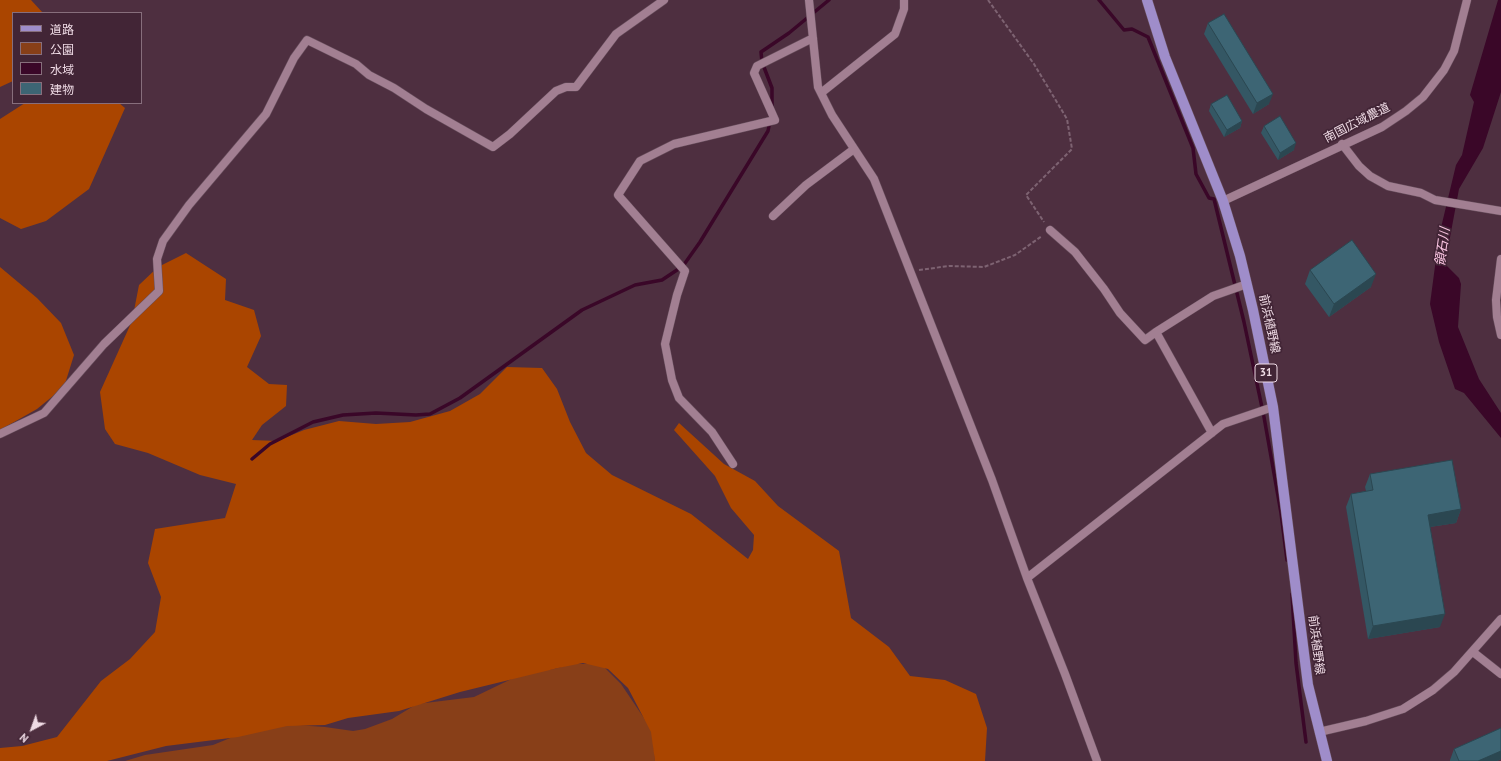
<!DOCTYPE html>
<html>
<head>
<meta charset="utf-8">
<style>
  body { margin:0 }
  #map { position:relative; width:1501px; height:761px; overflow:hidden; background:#4e2f40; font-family:"PT Sans","Noto Sans JP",sans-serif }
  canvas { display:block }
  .legend { position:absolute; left:12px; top:12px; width:130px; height:92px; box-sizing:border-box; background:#422536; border:1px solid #876e7c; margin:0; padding:5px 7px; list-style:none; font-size:12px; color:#efdbe5 }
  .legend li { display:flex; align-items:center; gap:8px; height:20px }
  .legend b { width:20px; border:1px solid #876e7c }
  .north { position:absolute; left:12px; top:709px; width:40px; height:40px; -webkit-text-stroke:3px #422536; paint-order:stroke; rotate:221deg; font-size:11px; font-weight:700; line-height:16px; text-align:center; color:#efdbe5 }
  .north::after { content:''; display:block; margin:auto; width:14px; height:18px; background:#efdbe5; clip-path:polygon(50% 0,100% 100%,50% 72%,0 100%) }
</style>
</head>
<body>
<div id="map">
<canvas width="1501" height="761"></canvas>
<ul class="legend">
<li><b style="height:5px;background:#9f8dca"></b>道路</li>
<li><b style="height:11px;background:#883f18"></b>公園</li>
<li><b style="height:11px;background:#3a0728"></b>水域</li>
<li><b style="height:11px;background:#3d6574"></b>建物</li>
</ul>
<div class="north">N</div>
</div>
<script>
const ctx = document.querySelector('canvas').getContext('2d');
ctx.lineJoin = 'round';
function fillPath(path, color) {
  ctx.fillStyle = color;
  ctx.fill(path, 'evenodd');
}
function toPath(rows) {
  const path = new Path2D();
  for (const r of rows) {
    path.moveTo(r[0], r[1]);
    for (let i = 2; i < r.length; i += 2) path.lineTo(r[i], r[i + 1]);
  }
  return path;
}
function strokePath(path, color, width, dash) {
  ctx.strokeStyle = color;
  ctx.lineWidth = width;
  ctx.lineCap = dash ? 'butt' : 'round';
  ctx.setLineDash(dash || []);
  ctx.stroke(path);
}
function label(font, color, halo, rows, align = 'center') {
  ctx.font = font + ' "PT Sans","Noto Sans JP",sans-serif';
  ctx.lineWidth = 3.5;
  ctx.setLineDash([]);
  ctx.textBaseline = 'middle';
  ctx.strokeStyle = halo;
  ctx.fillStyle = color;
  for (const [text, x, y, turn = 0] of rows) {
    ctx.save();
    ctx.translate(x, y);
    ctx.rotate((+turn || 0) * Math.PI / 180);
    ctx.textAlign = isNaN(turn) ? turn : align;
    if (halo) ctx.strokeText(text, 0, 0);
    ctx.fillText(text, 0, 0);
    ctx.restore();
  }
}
fillPath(toPath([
  [572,664,601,664,621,684,652,730,655,761,125,761,145,755,213,745,267,723,325,727,353,731,365,729,392,719,417,704,474,697,526,672,554,669]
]), '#883f18');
fillPath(toPath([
  [0,0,31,0,43,13,13,13,13,81,0,87],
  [25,103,119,103,125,108,89,189,46,221,21,229,0,218,0,119],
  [186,253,226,279,225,300,254,310,261,336,247,367,269,384,287,385,286,406,262,425,252,440,277,441,304,430,339,421,376,424,410,422,450,411,480,394,507,367,542,368,557,389,570,422,586,453,612,475,691,514,748,559,753,550,754,535,731,508,715,476,674,430,679,423,724,464,755,481,778,506,839,551,851,618,889,647,910,676,945,680,976,694,987,728,985,761,655,761,651,732,628,688,608,669,583,663,558,668,460,692,399,711,348,718,325,725,287,726,238,737,166,746,107,761,0,761,0,748,22,746,57,737,101,681,130,659,155,632,161,597,148,563,155,529,225,518,236,484,200,475,148,453,115,444,105,429,100,392,132,321,139,285,158,267],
  [0,267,37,298,61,323,74,355,64,387,37,409,0,430]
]), '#aa4500');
fillPath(toPath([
  [1498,0,1501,0,1501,92,1483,148,1459,189,1445,264,1459,278,1461,284,1458,327,1479,379,1501,413,1501,438,1464,393,1455,389,1439,342,1430,304,1439,236,1456,165,1462,155,1474,102,1470,95]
]), '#3a0728');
strokePath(toPath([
  [1099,0,1124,30,1132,29,1148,37,1193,148,1196,174,1209,198,1214,199,1244,322,1264,417,1281,513,1287,560],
  [772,107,772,88,762,62,761,52,789,33,829,0],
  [252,459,270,444,313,422,343,415,376,413,416,415,430,414,460,398,582,310,635,285,662,280,683,266,700,242,768,131,770,121],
  [1292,594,1296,663,1306,742]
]), '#3a0728', 3.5);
const minor = toPath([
  [809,0,818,87,832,115,874,179,992,480,1027,578,1065,674,1097,761],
  [821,93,895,34,904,9,904,0],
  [1342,144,1359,166,1370,176,1388,186,1421,193,1435,200,1501,211],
  [773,216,806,185,854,149],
  [1050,230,1075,252,1104,289,1120,313,1145,340,1156,332],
  [1501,259,1496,300,1497,317,1501,335],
  [1212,433,1156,332,1213,296,1247,284],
  [0,434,44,413,104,344,159,291,157,259,163,241,189,205,266,114,294,58,307,40,356,64,369,75,394,88,426,109,493,147,510,134,556,91,566,87,576,87,616,34,664,0],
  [733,464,712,432,679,398,672,380,665,344,677,295,685,271,618,195,640,161,674,144,775,120,754,73,757,66,813,38],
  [1027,578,1223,424,1273,407]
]);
const tertiary = toPath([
  [1223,201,1382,127,1406,111,1423,97,1444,70,1454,51,1467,0],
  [1473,652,1501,674],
  [1319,732,1366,721,1403,709,1433,690,1454,672,1501,619]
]);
const primary = toPath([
  [1147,0,1165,57,1223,201,1240,256,1253,310,1273,407,1308,685,1327,761]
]);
strokePath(minor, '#674e5c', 9);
strokePath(tertiary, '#674e5c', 9);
strokePath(primary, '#674e5c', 11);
strokePath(toPath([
  [988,0,1034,64,1067,119,1072,149,1026,195,1044,222],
  [919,270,949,266,984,267,1015,255,1042,236]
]), '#7e6372', 2, [4, 2]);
strokePath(minor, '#a27f92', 8);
strokePath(tertiary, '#a27f92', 8);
strokePath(primary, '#9f8dca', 10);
fillPath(toPath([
  [1208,23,1269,104,1253,114,1204,34],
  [1211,104,1242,121,1240,128,1224,137,1209,111],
  [1264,126,1294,150,1278,160,1261,133],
  [1310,270,1371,287,1329,317,1305,284],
  [1370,474,1461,509,1456,523,1430,527,1440,627,1368,639,1346,507,1351,494,1366,491,1365,487],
  [1501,728,1501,759,1497,761,1450,761,1450,760,1454,749]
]), '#345764');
fillPath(toPath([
  [1273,94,1269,104,1253,114,1257,103],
  [1242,121,1240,128,1224,137,1227,130],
  [1296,143,1294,150,1278,160,1280,153],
  [1376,274,1371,287,1329,317,1334,304],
  [1461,509,1456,523,1423,528,1428,515],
  [1445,614,1440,627,1368,639,1373,626],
  [1501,751,1501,759,1497,761,1478,761]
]), '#2b4751');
const building = toPath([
  [1224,14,1273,94,1257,103,1208,23,1224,14],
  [1227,95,1242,121,1227,130,1211,104,1227,95],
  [1280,116,1296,143,1280,153,1264,126,1280,116],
  [1352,240,1376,274,1334,304,1310,270,1352,240],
  [1452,460,1461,509,1428,515,1445,614,1373,626,1351,494,1373,490,1370,474,1452,460],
  [1501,728,1501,751,1478,761,1459,761,1454,749,1501,728]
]);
fillPath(building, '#3d6574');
strokePath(building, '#2b4751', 1);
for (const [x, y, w] of [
  [1266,373,22]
]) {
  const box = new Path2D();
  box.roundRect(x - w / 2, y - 9, w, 18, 3);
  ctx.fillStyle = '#422536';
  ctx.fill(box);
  strokePath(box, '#efdbe5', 1);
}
label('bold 11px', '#efdbe5', null, [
  ["31",1266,373]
]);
label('12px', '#efdbe5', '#422536', [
  ["南国広域農道",1357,123,-27],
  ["前浜植野線",1269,324,78],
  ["前浜植野線",1316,645,83]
]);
label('italic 13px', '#fcc6e3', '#422536', [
  ["領石川",1443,247,-82]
]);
</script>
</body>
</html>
